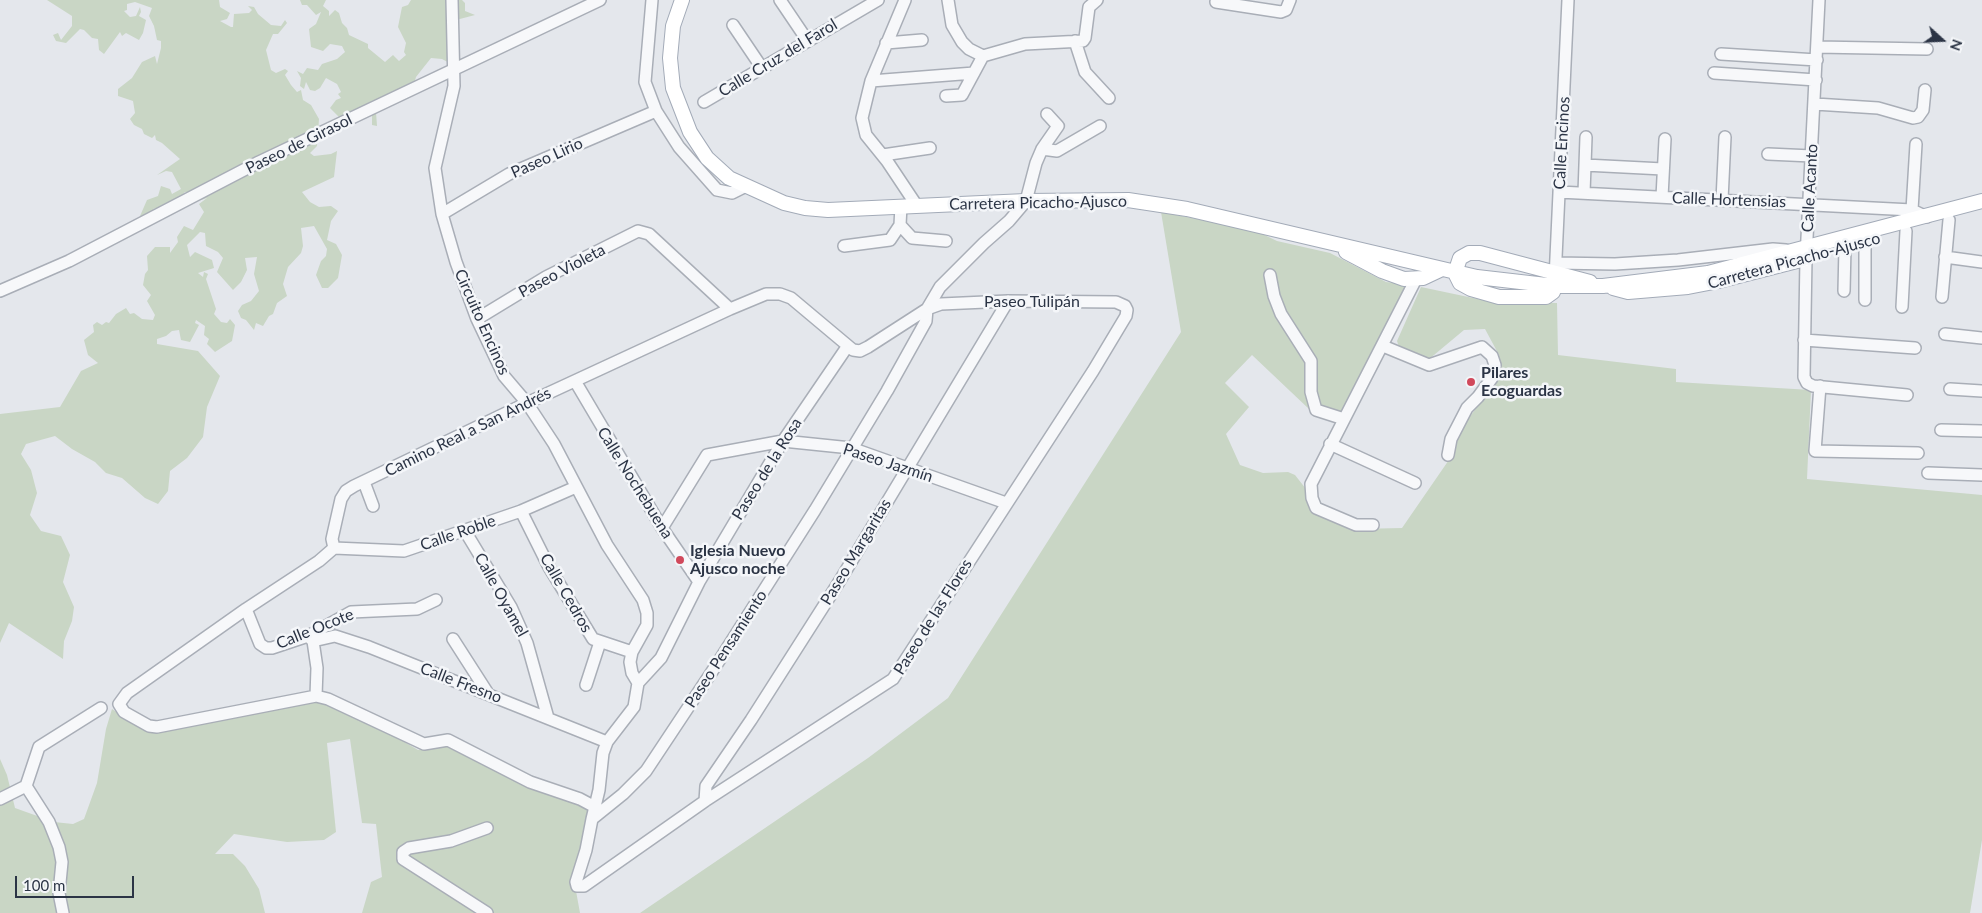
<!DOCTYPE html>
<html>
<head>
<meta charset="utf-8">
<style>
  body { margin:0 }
  #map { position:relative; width:1982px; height:913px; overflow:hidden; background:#e4e7ec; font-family:Lato,sans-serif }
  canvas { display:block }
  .north { position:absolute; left:1917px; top:15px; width:50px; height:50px; -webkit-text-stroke:4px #f4f6f9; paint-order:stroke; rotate:110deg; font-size:14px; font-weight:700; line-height:20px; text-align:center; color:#2b3445 }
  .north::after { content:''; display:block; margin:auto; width:18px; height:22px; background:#2b3445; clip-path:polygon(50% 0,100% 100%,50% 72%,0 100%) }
  .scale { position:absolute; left:15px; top:876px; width:119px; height:22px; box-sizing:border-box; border:2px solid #2b3445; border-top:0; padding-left:6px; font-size:15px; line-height:18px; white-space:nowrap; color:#2b3445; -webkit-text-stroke:4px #f4f6f9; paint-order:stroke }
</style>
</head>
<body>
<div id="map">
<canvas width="1982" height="913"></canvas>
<div class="north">N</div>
<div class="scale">100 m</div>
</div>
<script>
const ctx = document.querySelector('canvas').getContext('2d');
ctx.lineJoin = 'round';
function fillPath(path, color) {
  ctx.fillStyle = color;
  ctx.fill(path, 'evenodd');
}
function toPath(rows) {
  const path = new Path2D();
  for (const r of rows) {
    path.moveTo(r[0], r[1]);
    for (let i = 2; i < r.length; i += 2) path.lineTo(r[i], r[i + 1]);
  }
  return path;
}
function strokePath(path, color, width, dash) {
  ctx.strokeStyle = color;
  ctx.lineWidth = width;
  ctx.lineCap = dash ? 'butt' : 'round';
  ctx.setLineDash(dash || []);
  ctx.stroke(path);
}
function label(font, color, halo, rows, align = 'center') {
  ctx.font = font + ' Lato,sans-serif';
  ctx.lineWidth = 5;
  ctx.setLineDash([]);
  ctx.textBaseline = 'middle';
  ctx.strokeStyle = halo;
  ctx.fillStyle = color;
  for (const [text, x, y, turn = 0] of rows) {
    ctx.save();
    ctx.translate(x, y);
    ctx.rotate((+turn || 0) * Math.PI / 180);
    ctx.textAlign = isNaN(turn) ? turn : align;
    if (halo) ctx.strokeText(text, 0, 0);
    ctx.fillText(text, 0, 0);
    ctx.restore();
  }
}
fillPath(toPath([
  [47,0,219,0,220,7,230,13,227,19,220,21,231,27,233,27,234,14,249,13,252,10,248,6,254,7,258,14,271,25,281,26,285,20,287,23,278,34,273,34,266,50,271,70,276,73,285,69,288,71,285,75,291,85,297,92,301,90,303,100,311,105,319,119,317,146,310,153,314,156,331,154,337,151,334,177,302,192,310,202,319,207,331,206,338,211,331,221,327,240,336,244,342,255,338,278,328,288,322,288,316,275,321,261,326,256,327,249,314,226,301,228,303,246,301,253,288,267,283,284,287,296,277,303,273,314,269,316,263,326,256,323,254,330,246,320,241,318,238,311,242,305,251,301,259,291,254,274,257,257,245,258,247,270,241,282,233,290,217,272,223,258,218,252,206,246,205,233,200,232,187,245,190,257,195,252,212,260,214,268,198,273,203,277,204,272,208,274,206,279,216,309,214,314,221,322,227,323,230,319,235,325,232,341,215,352,207,344,209,339,204,335,205,326,196,320,195,323,199,325,190,342,181,340,179,330,172,331,166,336,157,339,157,344,198,351,220,376,207,407,203,437,187,458,170,471,168,491,158,504,145,498,122,478,106,473,95,462,72,449,55,436,26,444,21,454,31,470,37,493,30,515,41,531,61,536,70,555,63,582,74,607,72,621,64,641,63,659,9,623,0,643,0,414,60,407,81,371,98,363,88,355,84,340,94,332,93,325,97,322,102,325,106,322,109,323,116,314,126,308,130,314,134,313,142,319,153,320,155,315,147,301,151,295,143,285,145,274,148,270,147,256,155,247,170,247,170,253,178,242,177,237,184,226,193,230,204,212,199,204,207,198,201,200,193,198,191,192,185,192,179,199,170,201,165,206,153,209,155,217,146,219,140,216,147,200,158,196,161,186,170,189,172,194,181,189,172,172,166,171,157,175,180,159,162,143,156,140,155,135,152,138,144,134,142,129,134,125,130,119,135,113,133,101,118,96,118,89,132,78,142,62,155,56,157,64,161,48,161,41,157,40,154,26,149,16,152,8,135,2,127,4,127,10,124,11,130,17,136,16,140,7,141,12,139,16,146,20,143,33,139,40,126,33,122,36,120,32,104,54,99,50,98,39,92,38,84,30,80,29,66,43,56,41,53,35,58,33,61,40,72,26,72,16],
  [300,0,326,0,323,6,329,11,329,16,335,10,339,13,342,23,347,28,349,35,368,44,368,48,385,62,393,55,399,61,406,55,404,52,406,43,398,27,402,7,408,5,411,0,462,0,465,3,465,11,475,15,456,20,453,65,442,59,431,58,416,77,414,84,404,98,398,102,389,104,383,110,376,112,377,126,372,125,372,116,362,116,353,124,343,121,330,108,336,100,341,98,338,94,341,92,337,84,326,78,320,88,315,91,310,90,306,82,304,89,300,86,301,78,297,71,303,74,307,68,318,70,322,64,337,59,345,52,342,46,330,44,323,51,311,47,309,29,316,24,321,12,316,15,307,5,302,5],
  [1161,212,1254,230,1277,241,1330,253,1386,282,1409,285,1342,411,1337,414,1309,409,1252,355,1225,383,1249,407,1226,434,1240,465,1263,473,1288,472,1295,475,1306,489,1310,503,1357,529,1402,528,1453,454,1456,440,1464,425,1491,387,1498,371,1499,355,1485,329,1464,330,1428,360,1399,347,1397,341,1421,287,1492,302,1557,303,1558,355,1676,369,1676,382,1811,390,1807,479,1982,495,1982,840,1970,913,640,913,868,758,948,698,1181,332],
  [312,698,366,719,418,750,450,743,535,790,561,798,556,792,563,786,573,791,586,810,590,812,576,891,580,913,362,913,371,882,382,877,376,824,362,823,350,739,327,743,336,832,324,840,287,842,234,834,215,854,233,854,245,866,259,889,265,913,0,913,0,759,7,775,15,808,54,822,73,824,84,819,97,783,106,729,112,709,140,728,155,730]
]), '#c9d6c5');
const minor = toPath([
  [452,0,454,86,435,168,442,214,456,262,477,319,504,376,527,403,554,444,607,545,643,600,647,613,647,625,632,652,630,662,632,673,638,683],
  [652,0,645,82,656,111,679,147,717,190,732,193,744,187],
  [780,0,807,40],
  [905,0,871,81,862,118,866,135,887,161,917,206],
  [948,0,952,25,962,42,969,49,983,56],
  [1819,0,1806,258,1804,377,1807,383,1813,386,1907,395],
  [1216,2,1281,12,1286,10,1290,0],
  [733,25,762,68],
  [1075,41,1085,72,1109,98],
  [886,43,922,40],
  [1817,47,1927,49],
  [1721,54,1817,60],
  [983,56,1025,44,1083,41,1085,38,1089,7,1097,0],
  [1714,73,1816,80],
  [871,81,974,73],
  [946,96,962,95,983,56],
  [704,102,878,0],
  [1815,104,1878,108,1913,118,1918,117,1923,110,1925,90],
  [1042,149,1057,151,1100,126],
  [1768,154,1812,156],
  [883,155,930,148],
  [1585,165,1586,137],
  [1559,192,1912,210,1927,217],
  [1584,193,1585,165,1663,169],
  [1662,197,1665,139],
  [1722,200,1725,137],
  [1912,210,1916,144],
  [442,214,509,174,656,111],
  [900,225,912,238,946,241],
  [844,246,890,240,900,225,901,206],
  [1945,257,1982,262],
  [1556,263,1615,264,1678,260,1773,249,1786,250],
  [1270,275,1274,296,1281,314,1311,361,1311,392,1316,410,1344,419],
  [1555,279,1568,0],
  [0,291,69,261,259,162,600,0],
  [1844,291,1845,247],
  [1942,297,1949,220],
  [1865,300,1865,242],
  [1902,307,1906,231],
  [477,319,546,277,638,231,649,234,730,309],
  [1945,334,1982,338],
  [1804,340,1915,348],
  [1383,346,1429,365,1482,347,1492,356,1495,365,1492,378,1478,397,1467,408,1451,439,1448,455],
  [575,381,662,528,699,582],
  [1820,386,1815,451,1918,453],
  [1950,389,1982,391],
  [1941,430,1982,431],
  [1330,444,1415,483],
  [1928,473,1982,475],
  [364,482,373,506],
  [521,511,549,567,593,639,632,652],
  [1373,525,1356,525,1316,508,1312,498,1311,484,1416,279],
  [662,528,707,455,783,441,851,448,1006,503],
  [465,531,511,607,527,643,548,718],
  [334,548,332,539,341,499,346,491,354,486,527,403,730,309,766,294,780,294,791,298,853,350,860,351,868,347,927,309,940,287,984,243,1009,221,1026,201,1036,163,1042,149,1058,126,1047,114],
  [334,548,319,561,246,609,127,693,119,704,124,712,149,726,157,727,316,696,328,699,424,744,448,740,530,782,580,799,595,807],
  [334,548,404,551,521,511,576,487],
  [246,609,260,644,266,648,272,648,308,636,351,612,417,609,436,600],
  [309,637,313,641,317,668,316,696],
  [453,639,487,692],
  [313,641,335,636,369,647,607,742],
  [586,685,600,642],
  [26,786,49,822,59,847,62,862,59,893,63,913],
  [26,786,39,747,101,708],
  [0,799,26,786],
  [705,801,706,786,751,720,839,582,1008,301],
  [592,819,623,794,646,771,717,664,815,510,887,391,926,321,927,309,941,304,1008,301,1116,302,1125,306,1127,310,1126,316,1093,371,893,679,705,801,584,886,577,886,576,882,586,850,592,819,599,790,603,753,607,742,634,707,638,683,661,658,699,582,783,441,847,347],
  [487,913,403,859,403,852,409,848,451,841,487,828]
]);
const major = toPath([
  [682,0,673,26,670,58,673,88,690,132,707,158,729,178,784,203,805,208,828,210,1026,201,1128,200,1187,209,1477,277,1555,286,1603,286,1708,273,1982,201],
  [1346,252,1382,271,1404,279,1423,278,1440,270],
  [1555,286,1553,292,1546,297,1499,297,1471,289,1460,283,1455,273,1460,258,1469,253,1480,253,1590,282],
  [1613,288,1628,292,1688,287,1719,281,1805,259]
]);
strokePath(minor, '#a9aeb7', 14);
strokePath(major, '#a3abb8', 16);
strokePath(minor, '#f7f8fa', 11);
strokePath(major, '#fff', 14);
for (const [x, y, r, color] of [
  [1471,382,5,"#d1495b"],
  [680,560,5,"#d1495b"]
]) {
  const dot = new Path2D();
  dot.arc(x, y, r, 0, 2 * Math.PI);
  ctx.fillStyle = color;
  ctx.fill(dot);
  strokePath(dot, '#f4f6f9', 2);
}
label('16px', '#2b3445', '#f4f6f9', [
  ["Calle Cruz del Farol",778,58,-31],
  ["Calle Encinos",1562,143,-87],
  ["Paseo de Girasol",299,144,-26],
  ["Paseo Lirio",547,158,-24],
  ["Calle Acanto",1810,188,-87],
  ["Calle Hortensias",1729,200,2],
  ["Carretera Picacho-Ajusco",1038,203,-1],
  ["Carretera Picacho-Ajusco",1794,261,-15],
  ["Paseo Violeta",562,271,-28],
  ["Paseo Tulipán",1032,302],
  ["Circuito Encinos",482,322,66],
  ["Camino Real a San Andrés",468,432,-26],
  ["Paseo Jazmín",888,463,18],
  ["Paseo de la Rosa",767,469,-58],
  ["Calle Nochebuena",635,483,58],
  ["Calle Roble",458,533,-19],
  ["Paseo Margaritas",856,552,-59],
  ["Calle Cedros",566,593,60],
  ["Calle Oyamel",501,595,61],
  ["Paseo de las Flores",933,617,-58],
  ["Calle Ocote",315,629,-22],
  ["Paseo Pensamiento",726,649,-57],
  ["Calle Fresno",461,683,21]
]);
label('bold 16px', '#2b3445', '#f4f6f9', [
  ["Pilares",1481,373],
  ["Ecoguardas",1481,391],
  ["Iglesia Nuevo",690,551],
  ["Ajusco noche",690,569]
], 'left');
</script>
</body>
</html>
